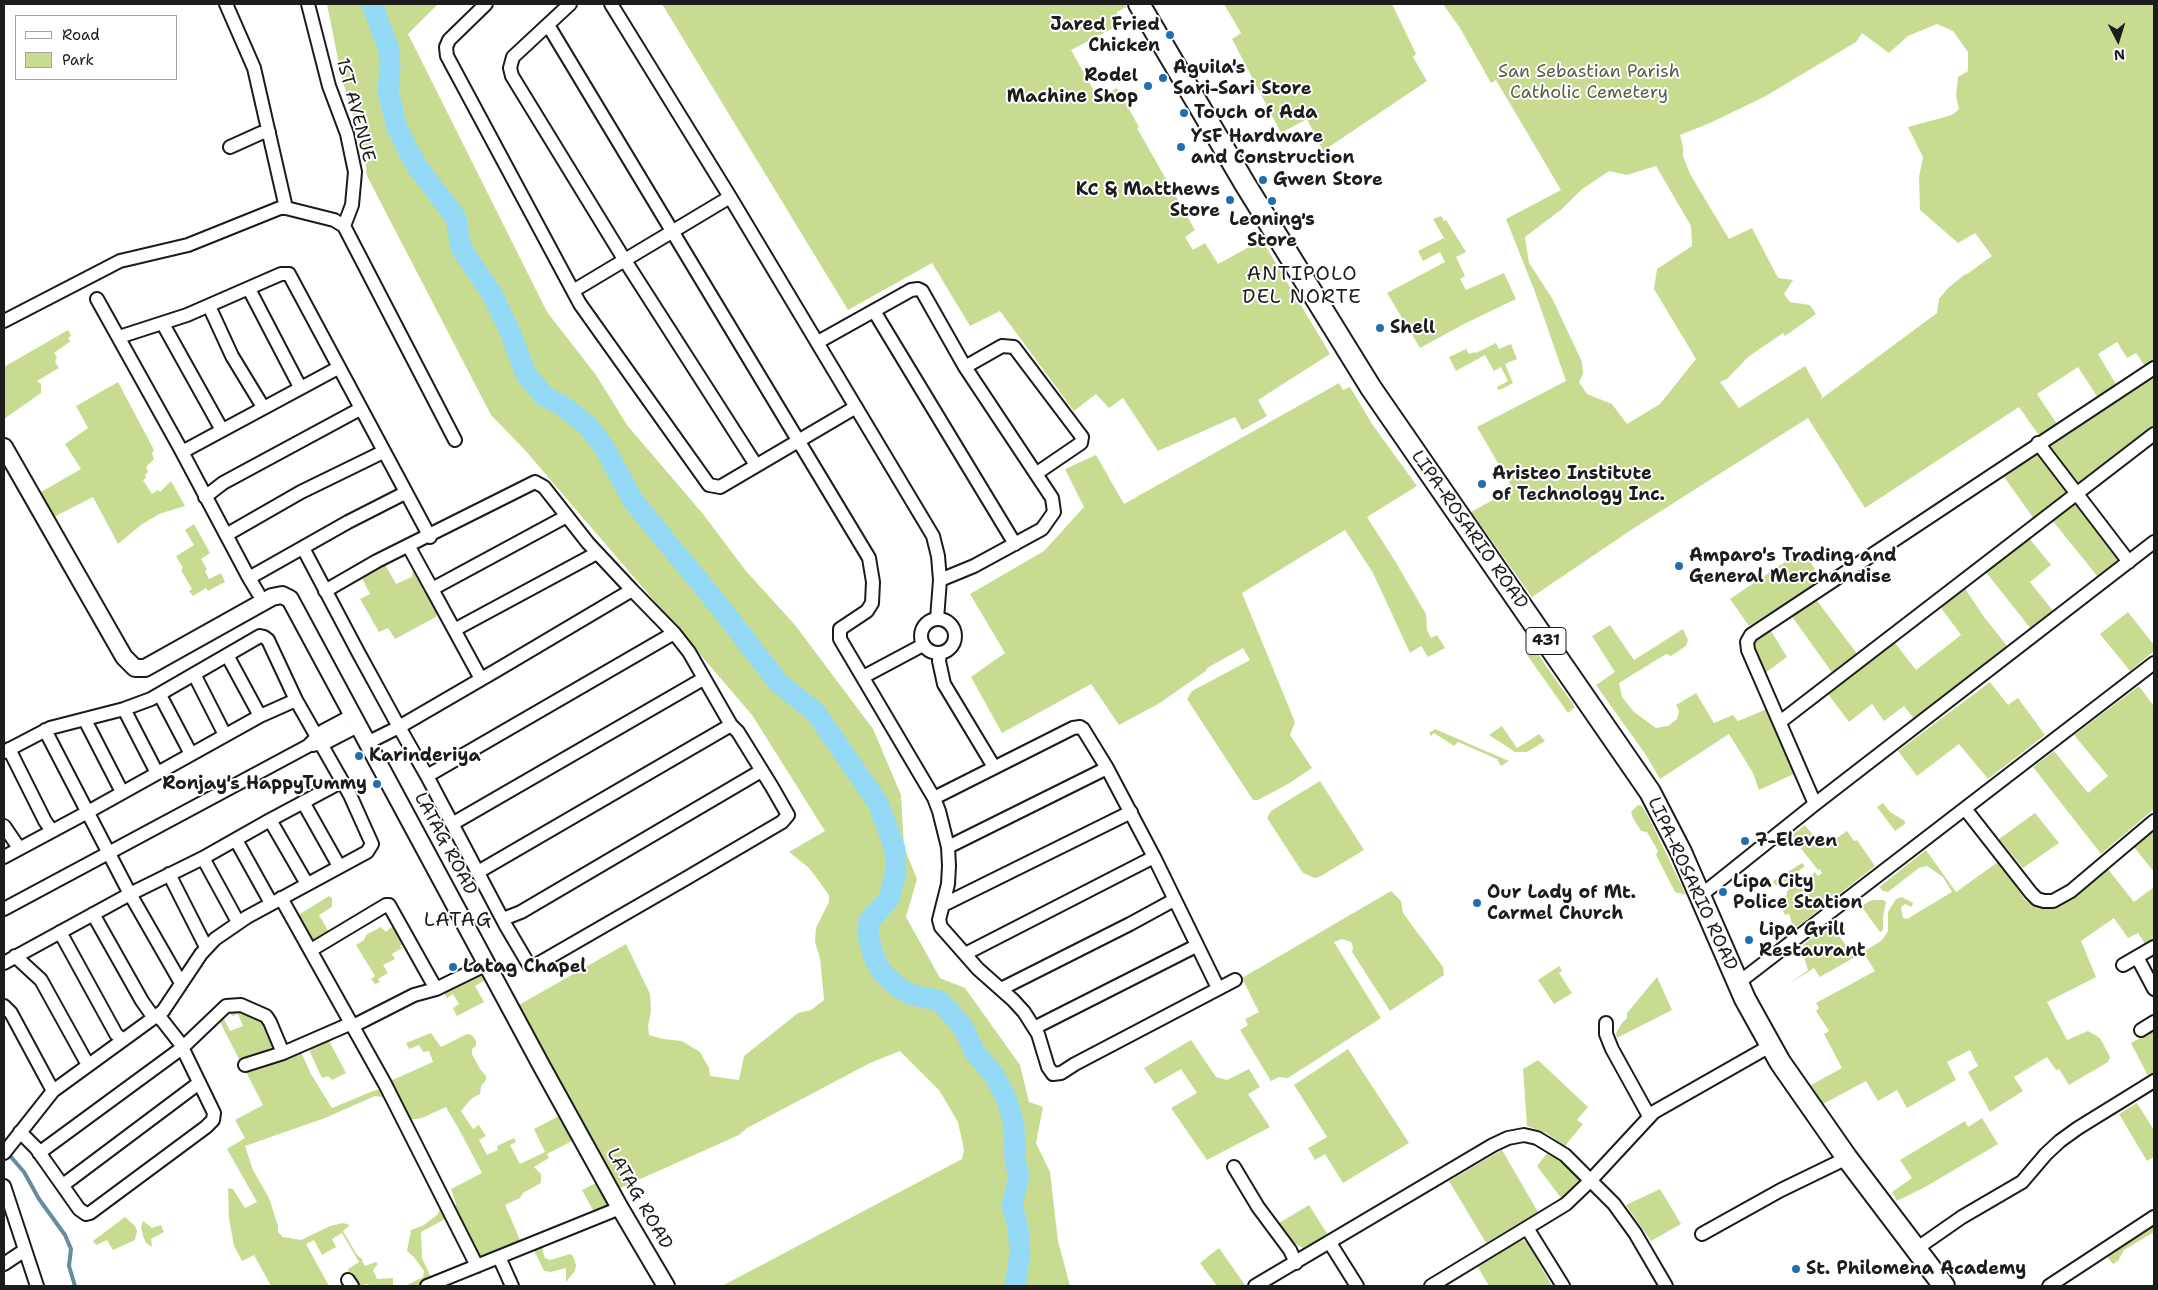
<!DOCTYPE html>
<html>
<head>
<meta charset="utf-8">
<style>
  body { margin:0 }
  #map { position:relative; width:2158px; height:1290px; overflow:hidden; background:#fff; font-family:"Shantell Sans",sans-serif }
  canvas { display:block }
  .frame { position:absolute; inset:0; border:5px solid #1c1c1c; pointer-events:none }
  .legend { position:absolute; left:15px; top:15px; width:162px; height:65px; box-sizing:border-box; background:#fff; border:1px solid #a4a4a4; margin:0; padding:6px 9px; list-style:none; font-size:15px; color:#1c1c1c }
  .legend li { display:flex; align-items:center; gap:10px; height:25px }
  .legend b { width:25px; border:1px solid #a4a4a4 }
  .north { position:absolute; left:2093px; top:15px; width:50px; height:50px; -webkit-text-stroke:4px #fff; paint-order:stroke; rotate:175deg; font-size:14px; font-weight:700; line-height:20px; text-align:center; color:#1c1c1c }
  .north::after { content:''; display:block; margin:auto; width:18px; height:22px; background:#1c1c1c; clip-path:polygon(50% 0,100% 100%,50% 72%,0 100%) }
</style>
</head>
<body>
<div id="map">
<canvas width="2158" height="1290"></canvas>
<div class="frame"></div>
<ul class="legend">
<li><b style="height:6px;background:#fff"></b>Road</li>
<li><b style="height:14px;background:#c8dc91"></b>Park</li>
</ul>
<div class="north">N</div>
</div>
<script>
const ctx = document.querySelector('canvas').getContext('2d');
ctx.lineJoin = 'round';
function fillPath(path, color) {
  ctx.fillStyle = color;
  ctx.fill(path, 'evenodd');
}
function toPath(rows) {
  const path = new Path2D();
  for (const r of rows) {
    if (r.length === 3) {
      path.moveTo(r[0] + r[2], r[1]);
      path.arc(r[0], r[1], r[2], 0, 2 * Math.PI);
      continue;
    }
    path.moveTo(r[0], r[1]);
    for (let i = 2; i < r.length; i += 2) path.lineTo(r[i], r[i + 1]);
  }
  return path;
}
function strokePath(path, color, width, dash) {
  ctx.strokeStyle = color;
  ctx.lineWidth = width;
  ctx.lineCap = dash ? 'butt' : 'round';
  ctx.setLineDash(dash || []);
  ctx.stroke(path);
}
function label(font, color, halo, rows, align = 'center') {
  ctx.font = font + ' "Shantell Sans",sans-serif';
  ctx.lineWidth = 4;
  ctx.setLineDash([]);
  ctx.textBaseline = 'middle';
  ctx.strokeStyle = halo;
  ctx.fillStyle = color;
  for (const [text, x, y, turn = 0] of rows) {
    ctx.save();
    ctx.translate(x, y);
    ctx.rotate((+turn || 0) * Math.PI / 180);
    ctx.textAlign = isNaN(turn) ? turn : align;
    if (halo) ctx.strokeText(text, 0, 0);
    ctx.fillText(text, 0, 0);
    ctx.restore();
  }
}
fillPath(toPath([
  [327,4,438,4,408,34,547,312,596,375,627,425,703,514,746,571,795,625,873,729,901,795,904,847,917,879,906,917,940,978,965,988,1020,1065,1029,1102,1043,1107,1036,1143,1050,1172,1058,1241,1070,1286,722,1286,962,1159,964,1150,958,1122,939,1090,900,1051,870,1063,747,1128,739,1135,618,1189,517,1006,626,944,650,994,651,1011,648,1026,649,1035,663,1039,682,1041,700,1052,709,1068,710,1076,739,1080,744,1056,798,1013,811,1010,824,1000,820,958,815,942,816,928,829,902,829,895,809,868,789,852,825,831,752,715,524,449,491,415,367,176,364,148,342,79],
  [662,4,1125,4,1126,7,1117,12,1117,26,1071,50,1098,98,1117,88,1139,127,1137,128,1195,230,1185,237,1193,250,1205,243,1218,264,1262,240,1330,354,1258,400,1267,416,1242,430,1235,417,1158,451,1123,398,1109,408,1096,394,1074,411,1000,311,970,326,932,263,848,310],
  [1224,4,1392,4,1416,54,1413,57,1427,81,1323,151,1307,119,1281,133,1232,39,1241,33],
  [1443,4,2154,4,2154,360,2145,366,2136,353,2127,358,2117,342,2098,354,2117,386,2098,398,2078,367,2037,394,2057,424,2042,435,2038,434,2019,407,1865,508,1808,418,1634,528,1532,597,1471,512,1513,489,1477,427,1566,381,1535,292,1506,219,1561,190,1496,80,1491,83,1460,28],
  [1937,24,1953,31,1968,52,1968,71,1958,77,1956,96,1959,109,1952,115,1908,127,1923,157,1919,177,1920,210,1958,243,1975,233,1992,256,1967,274,1964,275,1948,288,1939,299,1937,313,1821,399,1822,396,1805,366,1739,408,1720,382,1727,379,1748,357,1783,333,1785,336,1816,314,1810,305,1790,302,1784,294,1793,280,1778,278,1752,228,1729,239,1690,174,1683,156,1683,147,1680,135,1710,123,1764,97,1856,42,1862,33,1889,53,1908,36],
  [1656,166,1691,226,1692,246,1657,269,1654,289,1696,359,1660,404,1627,424,1612,404,1587,394,1579,382,1583,374,1582,362,1552,298,1529,263,1525,237,1562,209,1581,190,1609,171,1627,175],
  [1441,216,1444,221,1446,220,1466,252,1456,257,1465,276,1460,279,1466,290,1504,273,1516,299,1464,324,1420,348,1387,293,1445,262,1440,252,1423,261,1418,251,1444,238,1433,219],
  [68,330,71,335,68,339,71,341,54,353,57,357,55,362,59,368,37,381,41,384,41,393,4,419,4,367],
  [1496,343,1499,349,1511,344,1517,359,1505,364,1513,383,1502,389,1498,390,1497,387,1508,381,1501,367,1494,371,1485,355,1456,371,1449,357,1466,349,1469,354,1475,352,1476,353],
  [2154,375,2154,426,2082,482,2075,483,2049,448,2050,442],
  [118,382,154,450,152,453,154,459,146,467,148,472,145,475,146,478,143,480,152,494,158,490,160,492,171,481,185,506,159,514,141,525,118,544,93,497,54,517,41,492,81,469,65,444,88,428,76,406],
  [1339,383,1343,390,1350,387,1372,424,1417,486,1367,517,1395,561,1426,614,1427,630,1431,638,1437,635,1445,648,1428,657,1421,646,1410,653,1373,573,1345,530,1242,593,1295,722,1290,735,1312,768,1288,784,1258,800,1253,800,1187,699,1192,691,1250,660,1243,648,1207,668,1206,671,1158,704,1119,725,1091,684,1002,733,971,677,1005,653,970,594,1044,551,1084,507,1065,469,1096,455,1124,504],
  [2038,452,2067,491,2034,519,2002,474],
  [2074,504,2079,506,2118,558,2118,563,2098,577,2052,520],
  [194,524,210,553,201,559,207,569,205,571,209,579,221,573,225,582,208,591,206,588,193,596,189,591,192,589,181,570,183,568,176,556,194,545,185,530],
  [2029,538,2051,565,2030,582,2054,612,2031,629,1985,571],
  [1803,550,1816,571,1810,579,1813,586,1749,626,1730,599],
  [385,564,396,584,412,577,413,570,437,613,436,617,395,639,388,628,379,632,360,599,370,594,361,576],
  [1964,587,1984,617,2008,647,1915,720,1904,706,1884,721,1872,704,1849,722,1828,694,1895,643,1916,670,1961,635,1939,605],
  [1815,598,1858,655,1833,674,1791,615],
  [2128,612,2154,645,2154,651,2130,671,2100,634],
  [1610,625,1634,660,1683,629,1688,640,1686,646,1671,656,1666,654,1619,683,1622,697,1634,712,1656,728,1668,726,1677,719,1679,711,1676,705,1696,693,1714,723,1733,715,1738,721,1767,709,1794,774,1759,790,1753,773,1729,734,1660,779,1646,755,1596,685,1615,672,1592,636],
  [1771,631,1787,657,1765,673,1754,642],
  [1532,652,1534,655,1537,653,1575,707,1568,713,1527,655],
  [1990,682,2008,705,2018,698,2045,735,1988,779,1959,744,1917,776,1898,751],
  [2139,686,2154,706,2154,809,2101,854,2033,767,2054,751,2088,793,2108,776,2074,735],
  [1502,726,1517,748,1539,734,1545,741,1527,752,1515,752,1489,735],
  [1435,729,1509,761,1501,766,1497,759,1458,742,1454,746,1434,733,1431,736,1429,733],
  [1320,781,1364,850,1321,876,1315,878,1303,873,1267,818,1271,811],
  [1883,803,1890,812,1905,821,1905,824,1895,831,1877,807],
  [1638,805,1642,806,1650,820,1686,895,1675,892,1656,855,1658,851,1647,832,1641,831,1633,818,1631,812],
  [2035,813,2059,843,2023,868,1999,839],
  [1805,825,1823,848,1847,831,1854,841,1857,840,1875,866,1784,937,1783,935,1793,927,1789,914,1785,915,1779,901,1780,898,1787,895,1787,891,1789,890,1787,885,1780,887,1779,884,1775,885,1773,881,1802,863,1805,866,1793,875,1796,879,1802,875,1808,882,1814,878,1812,875,1815,872,1818,876,1822,873,1820,869,1818,870,1791,836],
  [2154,829,2154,872,2134,847],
  [1926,850,1956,892,1998,862,2026,901,2043,909,2053,908,2061,904,2107,868,2134,902,2154,887,2154,938,2145,944,2138,933,2128,938,2114,918,2081,941,2096,977,2047,1002,2067,1040,2088,1031,2100,1038,2110,1057,2108,1062,2069,1085,2059,1069,2056,1070,2047,1057,2014,1077,2023,1091,1990,1112,1968,1072,1978,1066,1970,1050,1947,1062,1956,1080,1907,1108,1897,1090,1878,1101,1866,1081,1823,1104,1811,1085,1842,1068,1824,1034,1829,1031,1816,1011,1819,1008,1816,1003,1875,971,1863,952,1881,941,1885,936,1888,931,1888,912,1896,899,1902,897,1913,903,1912,907,1905,904,1901,907,1903,918,1907,919,1952,892,1943,877,1927,866,1919,868,1888,892,1883,891,1879,887],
  [1391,891,1401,901,1403,913,1443,967,1444,975,1390,1011,1352,952,1353,947,1351,942,1342,939,1334,942,1381,1018,1288,1078,1279,1077,1271,1081,1240,1030,1248,1025,1245,1019,1259,1012,1242,978],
  [329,896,332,898,332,907,319,915,329,932,312,944,295,917],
  [1872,900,1883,900,1886,902,1883,917,1883,930,1880,932,1861,906],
  [1830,924,1855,957,1820,977,1814,968,1789,984,1808,970,1802,950,1805,948,1803,945],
  [381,927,386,932,390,928,395,927,407,942,400,946,402,948,392,954,395,959,383,965,388,973,378,979,380,982,375,984,371,979,375,976,356,945,364,940,366,935],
  [1559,966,1562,971,1559,973,1572,993,1554,1004,1538,980],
  [482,970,487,979,475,986,484,1002,457,1016,453,1008,459,1004,453,994,447,998,443,991],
  [1657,977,1672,1010,1617,1038,1616,1033,1622,1023,1627,1018,1627,1013],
  [235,1007,263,1019,279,1051,241,1063,220,1022,223,1017,230,1031,243,1026,238,1014,232,1016,229,1010],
  [2154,1030,2154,1073,2148,1076,2131,1043],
  [431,1033,441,1047,467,1034,472,1035,476,1041,476,1046,472,1049,472,1054,480,1069,486,1076,486,1080,481,1086,480,1094,471,1099,461,1111,473,1129,479,1125,486,1136,479,1140,487,1155,498,1150,497,1146,514,1138,516,1142,510,1145,520,1164,545,1152,534,1129,561,1115,574,1140,547,1154,549,1158,534,1167,541,1174,541,1183,523,1193,520,1198,505,1205,521,1242,483,1258,478,1256,455,1210,456,1204,451,1189,482,1173,461,1133,446,1107,422,1118,408,1120,388,1082,433,1062,429,1051,423,1052,419,1045,409,1049,406,1043],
  [328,1039,346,1073,332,1080,328,1076,323,1078,321,1076,310,1052,312,1046],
  [1191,1040,1216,1077,1227,1080,1249,1069,1260,1087,1248,1094,1270,1127,1207,1160,1171,1108,1197,1093,1181,1069,1155,1084,1144,1068],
  [1348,1049,1409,1143,1343,1183,1325,1154,1315,1160,1308,1148,1327,1137,1294,1085],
  [300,1050,311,1074,332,1108,373,1091,380,1089,385,1090,451,1216,421,1232,422,1258,433,1281,420,1286,405,1286,423,1277,424,1271,414,1257,407,1251,411,1230,424,1225,437,1215,440,1209,389,1105,382,1097,375,1096,325,1118,245,1146,253,1170,269,1198,278,1226,278,1232,283,1237,301,1240,330,1226,343,1223,350,1225,343,1231,357,1255,363,1260,362,1261,365,1266,376,1262,378,1264,373,1270,377,1279,393,1278,393,1286,369,1286,368,1284,355,1286,349,1276,348,1269,359,1262,342,1233,332,1239,336,1247,322,1255,314,1240,306,1244,329,1286,271,1286,254,1255,242,1261,234,1246,229,1219,228,1188,233,1189,245,1208,257,1202,227,1149,245,1138,235,1120,263,1105,245,1070],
  [1538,1060,1588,1107,1577,1120,1583,1124,1565,1146,1546,1133,1527,1126,1523,1069],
  [2137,1103,2154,1130,2154,1157,2147,1161,2119,1114],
  [1982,1118,1998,1144,1927,1186,1897,1201,1892,1192,1912,1178,1900,1160,1965,1121,1968,1127],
  [1502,1150,1538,1212,1486,1243,1449,1181],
  [1549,1151,1579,1178,1578,1184,1561,1198,1537,1166],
  [598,1182,610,1204,594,1212,582,1190],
  [1660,1189,1681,1224,1651,1241,1626,1205],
  [1309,1205,1328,1235,1303,1248,1293,1242,1279,1223],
  [125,1217,135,1226,137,1231,135,1240,113,1250,107,1240,96,1245,93,1241],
  [143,1221,152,1228,161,1225,164,1232,151,1239,152,1247,146,1243,143,1236,141,1227],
  [2154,1224,2154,1232,2124,1250,2118,1261,2113,1264,2105,1254],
  [1522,1240,1526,1241,1552,1286,1489,1286,1478,1267],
  [543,1242,543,1252,545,1258,550,1260,570,1254,573,1256,576,1265,575,1271,566,1282,566,1268,551,1272,544,1271,533,1248],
  [1219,1248,1243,1282,1245,1286,1217,1286,1200,1263]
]), '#c8dc91');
strokePath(toPath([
  [11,1157,24,1172,39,1199,65,1235,71,1249,69,1266,75,1286]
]), '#648d9f', 4);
strokePath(toPath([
  [372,4,389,50,390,68,388,92,397,128,416,165,456,218,461,248,492,294,510,332,526,374,544,396,563,406,587,425,604,447,634,502,720,607,778,682,816,713,878,803,895,849,896,872,889,899,869,921,868,935,874,957,881,971,897,986,909,994,940,1001,963,1027,974,1051,994,1075,1007,1100,1014,1124,1015,1161,1019,1176,1012,1205,1018,1227,1020,1254,1015,1286]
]), '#94d9f6', 21);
const minor = toPath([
  [226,4,254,68,286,208],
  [308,4,329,86,347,134,355,172,352,205,344,226],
  [486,4,449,40,446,47,447,56,580,304,709,485,720,487,856,407],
  [570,4,513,57,510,68,512,76,624,259,756,465],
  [611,4,730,197,933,536,938,556,940,580,937,619],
  [548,25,869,558,873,582,872,603,867,611,840,629,840,639,934,798,939,811,948,847,949,866,948,884,939,920,941,927,978,969,1013,1000,1024,1012,1038,1034,1048,1067,1053,1074,1061,1073,1075,1064,1235,980],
  [230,147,261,133,269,132],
  [249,289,300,387],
  [573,291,730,197],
  [97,299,180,448,249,578,348,522,405,493],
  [209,306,232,356,263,407],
  [874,311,1015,544],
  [4,321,120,261,188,245,280,208,286,208,334,220,344,226,455,440],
  [163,324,222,430],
  [119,337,187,315,281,274,289,274,430,537],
  [818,342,911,290,918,289,922,291,965,367,1052,498,1054,512,1042,529,974,566,940,580],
  [965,367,1002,346,1014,347,1082,437,1081,443,1037,473],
  [2038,443,2129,562],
  [182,452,338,368],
  [205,497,223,483,360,409],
  [226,535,301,492,383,452],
  [409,547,432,589,567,516],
  [303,548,358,652,399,727,427,776,506,926,529,965,536,965,685,879,782,822,788,815,772,787,738,732,731,725,689,652,674,633,632,590,497,670,399,727,367,743],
  [249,578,258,593],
  [432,589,481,679],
  [325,591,377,561,535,482,544,487,588,543,632,590],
  [938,636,17],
  [456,629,597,553],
  [940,653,939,661,944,684,994,767],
  [227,655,260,716],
  [194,674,225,735],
  [863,677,923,645],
  [160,695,191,754],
  [124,709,157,773],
  [85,720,122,792],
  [1780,722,2154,434],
  [45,730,130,894,181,983],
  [313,745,327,742,358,726],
  [9,749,45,821,52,831],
  [4,752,50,728,124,709,151,699,260,636,264,637,268,640,296,700,350,795,372,844,367,852,247,917,215,939,201,954,163,1011,53,1091,4,1153],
  [427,776,674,633],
  [934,798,1073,728,1080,727,1083,729,1107,768,1154,857,1218,988],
  [303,802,339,866],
  [1815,804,1748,650,1747,642,1751,635,2154,368],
  [1966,810,2031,893,2037,899,2044,901,2053,901,2071,891,2154,821],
  [270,820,307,884],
  [452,824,703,679],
  [4,826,19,848],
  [236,840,271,903],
  [948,847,1107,768],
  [4,857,86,813,260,716,296,700],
  [203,858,238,922],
  [478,872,731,725],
  [169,874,206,947],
  [1700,896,1815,804,2154,542],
  [281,898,385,1084,477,1266],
  [943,905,1131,812],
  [4,909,308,746,323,731,353,715],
  [93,914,142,1001,154,1018],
  [503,919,521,912,761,771],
  [60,932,116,1034,123,1040],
  [311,950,386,905,389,905,436,989],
  [965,954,1154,857],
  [15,956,41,980,88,1065],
  [2137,957,2154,989],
  [4,963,130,894,203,858,270,820,341,782],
  [2123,965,2154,947],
  [1738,983,2154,663],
  [1001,989,1130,924,1174,900],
  [4,1006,11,1013,53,1091],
  [1606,1023,1606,1034,1612,1049,1649,1116],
  [353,1026,414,995,436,989,487,964],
  [1034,1028,1196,946],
  [2141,1030,2154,1022],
  [245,1065,283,1053,352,1023],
  [20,1132,36,1148,79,1209,86,1214,90,1213,206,1127,213,1120,214,1113,180,1043,162,1020,157,1016],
  [39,1153,182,1048,226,1006,241,1005,266,1016,270,1022,283,1053],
  [1234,1167,1258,1207,1290,1250,1296,1263],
  [63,1185,199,1083],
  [4,1186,37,1286],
  [1527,1228,1563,1286],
  [1702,1234,1781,1190,1847,1158],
  [1330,1243,1357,1286],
  [1916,1249,1962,1217,2022,1182,2046,1154,2060,1141,2078,1128,2154,1081],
  [499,1257,512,1286],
  [4,1264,25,1250],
  [348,1280,352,1286],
  [427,1286,620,1208],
  [1255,1286,1493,1145,1508,1138,1524,1135,1537,1138,1565,1155,1614,1204,1635,1233,1666,1286],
  [1431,1286,1566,1204,1590,1181,1654,1112,1770,1046],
  [2049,1286,2154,1217]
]);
const tertiary = toPath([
  [4,447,124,657,135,668,145,668,272,597,282,595,290,599,541,1065,620,1208,666,1286]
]);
const primary = toPath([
  [1139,4,1245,184,1371,388,1650,792,1681,852,1745,999,1780,1062,1847,1158,1944,1286]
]);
strokePath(minor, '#1c1c1c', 16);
strokePath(tertiary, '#1c1c1c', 20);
strokePath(primary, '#1c1c1c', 24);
strokePath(minor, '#fff', 12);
strokePath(tertiary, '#fff', 16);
strokePath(primary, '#fff', 20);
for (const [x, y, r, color] of [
  [1170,35,5,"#1f6fb2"],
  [1163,78,5,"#1f6fb2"],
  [1148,86,5,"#1f6fb2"],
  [1184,113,5,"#1f6fb2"],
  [1181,147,5,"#1f6fb2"],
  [1263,180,5,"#1f6fb2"],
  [1230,200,5,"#1f6fb2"],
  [1272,201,5,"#1f6fb2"],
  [1380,328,5,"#1f6fb2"],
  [1482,484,5,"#1f6fb2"],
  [1679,566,5,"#1f6fb2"],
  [359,756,5,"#1f6fb2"],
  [377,784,5,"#1f6fb2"],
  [1745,841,5,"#1f6fb2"],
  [1723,892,5,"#1f6fb2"],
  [1477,903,5,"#1f6fb2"],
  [1749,940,5,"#1f6fb2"],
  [453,967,5,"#1f6fb2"],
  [1796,1269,5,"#1f6fb2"]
]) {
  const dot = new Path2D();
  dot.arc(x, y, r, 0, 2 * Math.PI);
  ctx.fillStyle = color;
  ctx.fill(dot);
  strokePath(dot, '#fff', 2);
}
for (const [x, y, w] of [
  [1546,641,40]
]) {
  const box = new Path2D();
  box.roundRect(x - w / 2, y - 13.5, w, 27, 4);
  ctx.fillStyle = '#fff';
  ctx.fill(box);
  strokePath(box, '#1c1c1c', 1);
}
label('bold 16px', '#1c1c1c', null, [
  ["431",1546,641]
]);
label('bold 18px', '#1c1c1c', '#fff', [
  ["Jared Fried",1160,25,"right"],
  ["Chicken",1160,46,"right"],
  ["Aguila's",1173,68],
  ["Sari-Sari Store",1173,89],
  ["Rodel",1138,76,"right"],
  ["Machine Shop",1138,97,"right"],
  ["Touch of Ada",1194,113],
  ["YSF Hardware",1191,137],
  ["and Construction",1191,158],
  ["Gwen Store",1273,180],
  ["KC & Matthews",1220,190,"right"],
  ["Store",1220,211,"right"],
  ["Leoning's",1272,220,"center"],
  ["Store",1272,241,"center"],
  ["Shell",1390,328],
  ["Aristeo Institute",1492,474],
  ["of Technology Inc.",1492,495],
  ["Amparo's Trading and",1689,556],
  ["General Merchandise",1689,577],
  ["Karinderiya",369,756],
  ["Ronjay's HappyTummy",367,784,"right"],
  ["7-Eleven",1755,841],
  ["Lipa City",1733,882],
  ["Police Station",1733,903],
  ["Our Lady of Mt.",1487,893],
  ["Carmel Church",1487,914],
  ["Lipa Grill",1759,930],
  ["Restaurant",1759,951],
  ["Latag Chapel",463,967],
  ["St. Philomena Academy",1806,1269]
], 'left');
label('18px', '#585f45', '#fff', [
  ["San Sebastian Parish",1589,72],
  ["Catholic Cemetery",1589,93]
]);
label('18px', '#1c1c1c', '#fff', [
  ["1ST AVENUE",355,110,75],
  ["LIPA-ROSARIO ROAD",1469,530,55],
  ["LATAG ROAD",445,844,62],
  ["LIPA-ROSARIO ROAD",1692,884,65],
  ["LATAG ROAD",639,1199,60]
]);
ctx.letterSpacing = '1px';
label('20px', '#1c1c1c', '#fff', [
  ["ANTIPOLO",1302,275],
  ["DEL NORTE",1302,298],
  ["LATAG",458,921]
]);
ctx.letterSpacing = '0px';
</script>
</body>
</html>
